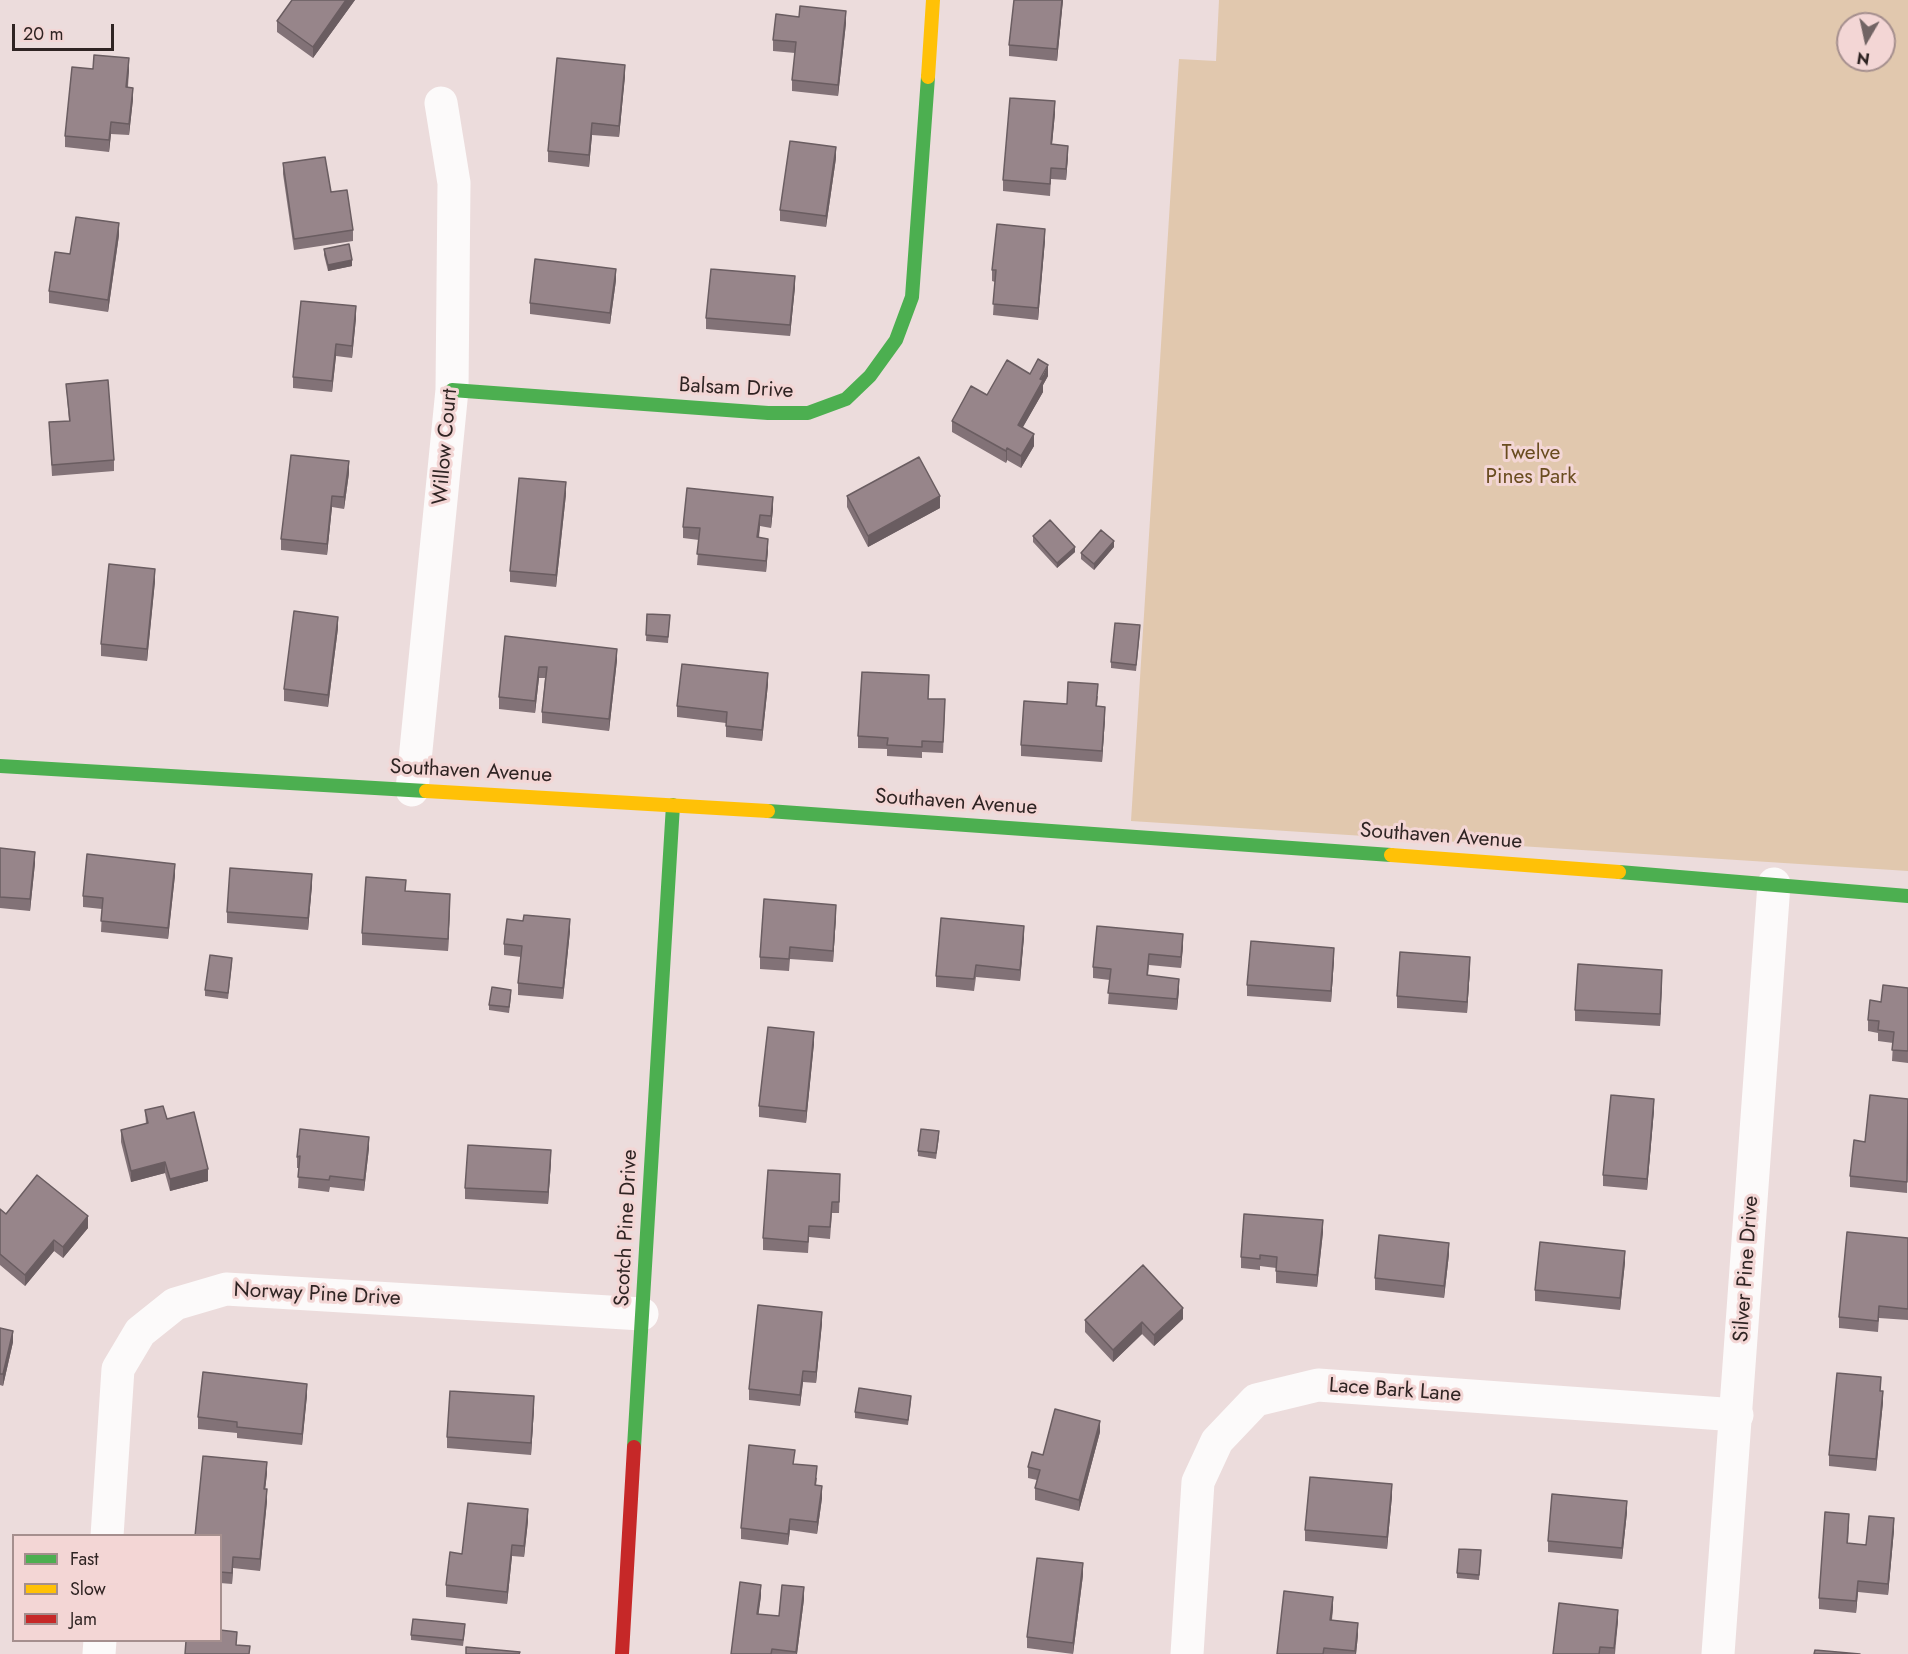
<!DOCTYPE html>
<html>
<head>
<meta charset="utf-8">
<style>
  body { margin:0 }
  #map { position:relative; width:1908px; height:1654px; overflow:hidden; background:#ecdcdc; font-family:Jost,sans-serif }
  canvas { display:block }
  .legend { position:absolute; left:12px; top:1534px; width:210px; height:108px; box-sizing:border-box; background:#f3d6d5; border:2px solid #a58f8e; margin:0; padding:8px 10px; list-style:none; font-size:18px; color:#2f2423 }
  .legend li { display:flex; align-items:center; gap:12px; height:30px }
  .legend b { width:30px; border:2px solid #a58f8e }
  .north { position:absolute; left:1836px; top:12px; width:60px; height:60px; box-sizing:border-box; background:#f3d6d5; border:2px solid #a58f8e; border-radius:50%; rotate:189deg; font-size:16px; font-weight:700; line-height:24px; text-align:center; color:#2f2423 }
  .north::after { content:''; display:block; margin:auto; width:21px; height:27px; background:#716464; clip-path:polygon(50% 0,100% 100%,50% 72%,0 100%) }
  .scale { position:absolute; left:12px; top:24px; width:102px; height:27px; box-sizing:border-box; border:3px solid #2f2423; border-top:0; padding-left:8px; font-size:18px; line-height:21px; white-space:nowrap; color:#2f2423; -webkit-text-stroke:4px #f3d6d5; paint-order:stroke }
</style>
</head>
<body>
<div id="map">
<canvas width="1908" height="1654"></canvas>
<ul class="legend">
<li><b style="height:8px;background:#4caf50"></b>Fast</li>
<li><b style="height:8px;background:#ffc107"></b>Slow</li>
<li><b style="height:8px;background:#c62828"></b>Jam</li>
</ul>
<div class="north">N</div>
<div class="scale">20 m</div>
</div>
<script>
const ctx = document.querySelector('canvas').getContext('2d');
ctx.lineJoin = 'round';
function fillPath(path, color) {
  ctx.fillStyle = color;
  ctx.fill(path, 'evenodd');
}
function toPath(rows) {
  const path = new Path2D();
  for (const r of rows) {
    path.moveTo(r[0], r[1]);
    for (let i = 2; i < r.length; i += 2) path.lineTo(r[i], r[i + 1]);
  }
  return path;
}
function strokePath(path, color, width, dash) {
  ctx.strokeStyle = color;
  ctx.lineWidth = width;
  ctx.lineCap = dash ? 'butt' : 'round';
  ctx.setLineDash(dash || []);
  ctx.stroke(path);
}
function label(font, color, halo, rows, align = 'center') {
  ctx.font = font + ' Jost,sans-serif';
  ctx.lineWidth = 6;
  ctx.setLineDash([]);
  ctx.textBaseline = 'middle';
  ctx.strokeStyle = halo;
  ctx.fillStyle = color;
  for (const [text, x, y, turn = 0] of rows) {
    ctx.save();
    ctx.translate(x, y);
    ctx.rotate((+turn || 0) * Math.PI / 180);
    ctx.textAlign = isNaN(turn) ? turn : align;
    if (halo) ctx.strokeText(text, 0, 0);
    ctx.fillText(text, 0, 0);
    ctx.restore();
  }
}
fillPath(toPath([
  [1219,0,1908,0,1908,871,1131,821,1179,59,1216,61],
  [1848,24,1884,24,1884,60,1848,60]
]), '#e1c8ae');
strokePath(toPath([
  [412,790,452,390,454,183,441,103],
  [107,1536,118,1369,140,1332,175,1304,226,1289,642,1314],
  [99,1654,100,1640],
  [1187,1654,1198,1482,1217,1441,1256,1400,1318,1385,1737,1415],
  [1718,1654,1774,884]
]), '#fcfafa', 33);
strokePath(toPath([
  [452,390,768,413,808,413,846,399,870,376,896,340,912,297,928,77],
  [0,766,426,791],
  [768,811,1391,855],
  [1619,872,1908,896],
  [634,1447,673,805]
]), '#4caf50', 14);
strokePath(toPath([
  [928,77,933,0],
  [426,791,768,811],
  [1391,855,1619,872]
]), '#ffc107', 14);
strokePath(toPath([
  [622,1654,634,1447]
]), '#c62828', 14);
fillPath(toPath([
  [292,0,355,0,313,58,277,32,277,21],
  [1063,0,1057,61,1009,56,1009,45],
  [846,23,838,96,792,91,792,80,795,53,773,51,773,40],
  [93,69,129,70,128,87,133,99,129,135,111,134,109,152,65,147,65,136],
  [625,76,619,137,592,135,589,167,548,162,548,151],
  [1055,113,1052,144,1068,157,1066,180,1051,179,1050,196,1003,191,1003,180],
  [836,158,826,227,780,221,780,210],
  [283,163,331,192,353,230,353,241,294,250,283,174],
  [119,235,108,312,49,303,49,291,70,254],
  [1045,240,1038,320,993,315,995,282,992,281,992,270],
  [324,249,352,266,328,271,324,255],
  [616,280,610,324,530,314,530,303],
  [795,287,790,336,706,329,706,318],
  [356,318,352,358,336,356,332,392,293,388,293,377],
  [1030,374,1048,376,1043,385,1043,392,1022,428,1034,446,1021,468,1007,460,1006,463,952,432,952,421,987,395],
  [66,384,114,460,114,471,52,476,49,422,69,421],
  [349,473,344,509,332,507,327,555,281,550,281,539],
  [566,494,556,587,510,582,510,571],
  [847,496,940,508,868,547,847,507],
  [773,509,771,528,760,526,759,538,768,550,766,572,697,565,699,540,683,538,683,527],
  [1033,536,1075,552,1057,568,1033,542],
  [1114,547,1094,570,1081,559,1081,553],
  [155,581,147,661,101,656,101,644],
  [647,614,670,615,668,643,646,641],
  [338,628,328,707,284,701,284,689],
  [1140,631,1136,671,1111,668,1111,662],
  [505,636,617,660,609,731,542,723,542,712,545,678,539,678,535,713,499,709,499,697],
  [768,684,762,741,726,737,726,723,677,717,677,706],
  [1098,696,1097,706,1105,718,1102,762,1021,756,1021,745,1067,704],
  [929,699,945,711,943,753,922,752,922,758,887,756,887,749,858,748,858,736],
  [0,848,35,863,30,911,0,908],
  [175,875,168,939,101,932,102,909,83,907,83,896],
  [312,885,308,930,227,923,227,912],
  [406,891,450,906,448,951,362,945,362,933],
  [836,916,833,962,790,959,789,971,760,969,760,957],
  [570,931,563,999,518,995,518,983,521,957,504,955,504,944],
  [1024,937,1020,981,976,977,974,991,936,987,936,976],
  [1183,946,1181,968,1149,965,1148,976,1179,990,1177,1010,1108,1004,1110,980,1093,978,1093,967],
  [1334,959,1331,1002,1247,996,1247,985],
  [232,963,228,999,205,996,205,990],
  [1470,968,1467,1013,1397,1008,1397,996],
  [1662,981,1660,1026,1575,1021,1575,1010],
  [1908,988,1908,1063,1892,1061,1893,1043,1878,1041,1878,1033,1868,1031,1868,1020,1881,1002],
  [511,996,509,1013,489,1010,489,1005],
  [814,1043,806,1123,759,1117,759,1106],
  [1908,1099,1907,1193,1850,1187,1850,1176,1865,1142],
  [145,1110,167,1119,208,1181,170,1191,165,1173,131,1182,121,1142,121,1130,146,1124],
  [1654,1110,1647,1190,1603,1186,1603,1175],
  [939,1137,936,1159,918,1156,918,1151],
  [369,1148,364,1191,330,1187,329,1192,298,1188,299,1168,297,1168,297,1157],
  [551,1161,548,1204,465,1199,465,1188],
  [840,1186,839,1213,832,1213,830,1239,809,1237,808,1253,763,1250,763,1238],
  [0,1209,6,1214,88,1228,63,1258,54,1251,25,1286,0,1265],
  [1323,1232,1317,1287,1276,1283,1276,1268,1260,1266,1260,1270,1241,1268,1241,1257],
  [1908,1238,1908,1320,1879,1318,1878,1332,1839,1328,1839,1317],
  [1449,1254,1444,1298,1375,1290,1375,1278],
  [1625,1262,1620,1310,1535,1301,1535,1290],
  [1183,1319,1154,1346,1142,1334,1113,1362,1085,1332,1085,1320],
  [822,1323,816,1383,803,1382,800,1406,749,1400,749,1389],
  [0,1328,13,1342,3,1386,0,1385],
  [1881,1391,1883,1402,1876,1471,1829,1466,1829,1455],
  [307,1395,302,1445,237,1438,237,1433,198,1429,198,1417],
  [911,1401,908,1425,855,1418,855,1412],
  [534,1408,531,1455,447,1448,447,1437],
  [1100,1432,1079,1511,1035,1500,1035,1488,1037,1480,1028,1478,1028,1467,1043,1455],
  [794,1464,817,1478,816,1486,822,1498,817,1534,790,1530,788,1545,741,1539,741,1528],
  [267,1473,265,1489,267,1501,260,1571,233,1568,232,1584,220,1583,220,1536],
  [1392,1496,1387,1549,1305,1541,1305,1530],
  [1627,1512,1622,1559,1548,1552,1548,1541],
  [528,1521,524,1557,512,1556,507,1604,446,1597,446,1585,462,1554],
  [1849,1525,1848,1543,1866,1545,1894,1530,1888,1595,1858,1592,1856,1613,1819,1609,1819,1598],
  [1481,1556,1479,1580,1457,1578,1457,1573],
  [1083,1575,1073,1654,1027,1648,1027,1637],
  [761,1596,758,1614,779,1616,804,1599,797,1654,731,1654],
  [1333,1608,1332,1620,1358,1635,1356,1654,1277,1654],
  [1618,1621,1615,1654,1553,1654],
  [465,1630,463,1646,411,1640,411,1635]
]), '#827277');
fillPath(toPath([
  [346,0,355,0,313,58,313,47],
  [1062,0,1063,0,1057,61,1057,49],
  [846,11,846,23,838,96,838,85],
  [129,58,129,70,126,98,126,87],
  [625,65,625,76,619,137,619,126],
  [133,88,133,99,129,135,129,124],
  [1055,101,1055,113,1051,155,1051,144],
  [111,122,111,134,109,152,109,140],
  [592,123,592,135,589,167,589,155],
  [1068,146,1068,157,1066,180,1066,169],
  [836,147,836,158,826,227,826,216],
  [119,223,119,235,108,312,108,300],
  [1045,229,1045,240,1038,320,1038,308],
  [352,260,352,266,328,271,328,265],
  [616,269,616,280,610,324,610,313],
  [795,276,795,287,790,336,790,325],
  [356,306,356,318,352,358,352,346],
  [336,344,336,356,332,392,332,381],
  [1048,365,1048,376,1043,385,1043,392,1018,436,1018,425],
  [1034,434,1034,446,1021,468,1021,456],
  [1007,448,1007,460,1006,463,1006,451],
  [349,461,349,473,344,509,344,497],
  [566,482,566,494,556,587,556,575],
  [332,496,332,507,327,555,327,544],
  [940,496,940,508,868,547,868,536],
  [773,497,773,509,771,528,771,516],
  [760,515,760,526,757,549,757,537],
  [768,539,768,550,766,572,766,561],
  [1114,541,1114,547,1094,570,1094,564],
  [1075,547,1075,552,1057,568,1057,563],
  [155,569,155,581,147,661,147,649],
  [338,617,338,628,328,707,328,695],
  [617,649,617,660,609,731,609,719],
  [539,667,539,678,535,713,535,701],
  [768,673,768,684,762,741,762,730],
  [1105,707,1105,718,1102,762,1102,751],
  [35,852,35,863,30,911,30,899],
  [175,864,175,875,168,939,168,928],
  [312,874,312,885,308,930,308,918],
  [450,894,450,906,448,951,448,939],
  [836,905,836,916,833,962,833,951],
  [570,919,570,931,563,999,563,988],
  [1024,926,1024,937,1020,981,1020,970],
  [1183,934,1183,946,1181,968,1181,957],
  [1334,948,1334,959,1331,1002,1331,991],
  [1470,957,1470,968,1467,1013,1467,1002],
  [1662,970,1662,981,1660,1026,1660,1014],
  [1179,979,1179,990,1177,1010,1177,999],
  [814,1032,814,1043,806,1123,806,1111],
  [1654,1099,1654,1110,1647,1190,1647,1179],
  [369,1137,369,1148,364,1191,364,1180],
  [551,1150,551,1161,548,1204,548,1192],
  [165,1162,165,1173,131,1182,131,1171],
  [208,1169,208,1181,170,1191,170,1179],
  [88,1216,88,1228,63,1258,63,1247],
  [1323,1220,1323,1232,1317,1287,1317,1275],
  [54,1240,54,1251,25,1286,25,1275],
  [1449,1243,1449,1254,1444,1298,1444,1286],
  [1625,1251,1625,1262,1620,1310,1620,1298],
  [1183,1308,1183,1319,1154,1346,1154,1335],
  [822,1312,822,1323,816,1383,816,1372],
  [1142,1322,1142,1334,1113,1362,1113,1350],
  [13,1331,13,1342,3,1386,3,1374],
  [803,1371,803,1382,800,1406,800,1395],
  [307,1384,307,1395,302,1445,302,1434],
  [1883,1391,1883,1402,1876,1471,1876,1459],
  [534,1396,534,1408,531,1455,531,1443],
  [1100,1421,1100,1432,1079,1511,1079,1500],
  [267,1462,267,1473,264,1500,264,1489],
  [1392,1484,1392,1496,1387,1549,1387,1537],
  [822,1486,822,1498,817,1534,817,1522],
  [267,1489,267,1501,260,1571,260,1559],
  [1627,1501,1627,1512,1622,1559,1622,1548],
  [528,1509,528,1521,524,1557,524,1546],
  [1894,1518,1894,1530,1888,1595,1888,1584],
  [790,1519,790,1530,788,1545,788,1534],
  [512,1545,512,1556,507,1604,507,1592],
  [233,1557,233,1568,232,1584,232,1573],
  [1083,1563,1083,1575,1073,1654,1073,1643],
  [1858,1581,1858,1592,1856,1613,1856,1601],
  [761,1585,761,1596,757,1626,757,1614],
  [804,1587,804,1599,797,1654,796,1654],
  [1333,1597,1333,1608,1330,1631,1330,1620],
  [1618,1610,1618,1621,1614,1654,1614,1648],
  [1358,1623,1358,1635,1356,1654,1355,1654]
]), '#6a5d61');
const building = toPath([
  [292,0,346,0,313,47,277,21,292,0],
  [1014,0,1062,0,1057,49,1009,45,1014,0],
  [800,6,846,11,838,85,792,80,796,42,773,40,776,14,799,17,800,6],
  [94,55,129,58,126,87,133,88,129,124,111,122,109,140,65,136,72,67,93,69,94,55],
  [557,58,625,65,619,126,592,123,589,155,548,151,557,58],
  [1010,98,1055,101,1051,144,1068,146,1066,169,1051,168,1050,184,1003,180,1010,98],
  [790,141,836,147,826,216,780,210,790,141],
  [325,157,331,192,347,190,353,230,294,239,283,163,325,157],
  [76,217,119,223,108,300,49,291,55,252,70,254,76,217],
  [997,224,1045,229,1038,308,993,304,996,270,992,270,997,224],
  [349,244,352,260,328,265,324,249,349,244],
  [535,259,616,269,610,313,530,303,535,259],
  [711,269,795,276,790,325,706,318,711,269],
  [301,301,356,306,352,346,336,344,332,381,293,377,301,301],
  [1038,359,1048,365,1040,379,1043,380,1018,425,1034,434,1021,456,1007,448,1006,451,952,421,971,386,987,395,1007,360,1030,374,1038,359],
  [108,380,114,460,52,465,49,422,70,421,66,384,108,380],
  [291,455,349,461,344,497,332,496,327,544,281,539,291,455],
  [919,457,940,496,868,536,847,496,919,457],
  [519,478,566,482,556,575,510,571,519,478],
  [687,488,773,497,771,516,760,515,757,537,768,539,766,561,697,554,700,528,683,527,687,488],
  [1050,520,1075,547,1057,563,1033,536,1050,520],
  [1101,530,1114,541,1094,564,1081,553,1101,530],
  [109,564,155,569,147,649,101,644,109,564],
  [294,611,338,617,328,695,284,689,294,611],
  [647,614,670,615,668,637,646,635,647,614],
  [1115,623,1140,625,1136,665,1111,662,1115,623],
  [505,636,617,649,609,719,542,712,547,667,539,667,535,701,499,697,505,636],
  [682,664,768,673,762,730,726,726,727,712,677,706,682,664],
  [862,672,929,675,928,699,945,699,943,742,922,741,922,747,887,745,888,738,858,736,862,672],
  [1068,682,1098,684,1096,706,1105,707,1102,751,1021,745,1024,701,1067,704,1068,682],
  [0,848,35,852,30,899,0,897,0,848],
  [87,854,175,864,168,928,101,921,103,898,83,896,87,854],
  [230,868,312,874,308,918,227,912,230,868],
  [366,877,406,880,405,891,450,894,448,939,362,933,366,877],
  [764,899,836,905,833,951,790,947,789,959,760,957,764,899],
  [524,915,570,919,563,988,518,983,522,946,504,944,507,919,523,921,524,915],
  [941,918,1024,926,1020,970,976,965,974,979,936,976,941,918],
  [1097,926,1183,934,1181,957,1149,954,1147,975,1179,979,1177,999,1108,993,1111,969,1093,967,1097,926],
  [1251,941,1334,948,1331,991,1247,985,1251,941],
  [1400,952,1470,957,1467,1002,1397,996,1400,952],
  [210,955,232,958,228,993,205,990,210,955],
  [1578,964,1662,970,1660,1014,1575,1010,1578,964],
  [1883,985,1908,988,1908,1051,1892,1050,1894,1032,1878,1030,1879,1021,1868,1020,1870,1000,1881,1002,1883,985],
  [492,987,511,990,509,1007,489,1005,492,987],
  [768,1027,814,1032,806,1111,759,1106,768,1027],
  [1611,1095,1654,1099,1647,1179,1603,1175,1611,1095],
  [1870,1095,1908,1099,1907,1182,1850,1176,1854,1140,1865,1142,1870,1095],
  [163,1106,167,1119,194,1112,208,1169,170,1179,165,1162,131,1171,121,1130,148,1123,145,1110,163,1106],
  [300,1129,369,1137,364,1180,330,1176,329,1180,298,1177,300,1156,297,1157,300,1129],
  [921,1129,939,1131,936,1153,918,1151,921,1129],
  [468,1145,551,1150,548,1192,465,1188,468,1145],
  [768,1170,840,1174,839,1202,832,1202,830,1227,809,1226,808,1242,763,1238,768,1170],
  [37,1175,88,1216,63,1247,54,1240,25,1275,0,1254,0,1209,6,1214,37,1175],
  [1244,1214,1323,1220,1317,1275,1276,1271,1277,1257,1260,1255,1260,1259,1241,1257,1244,1214],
  [1847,1232,1908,1238,1908,1309,1879,1306,1878,1321,1839,1317,1847,1232],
  [1379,1235,1449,1243,1444,1286,1375,1278,1379,1235],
  [1540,1242,1625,1251,1620,1298,1535,1290,1540,1242],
  [1143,1265,1183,1308,1154,1335,1142,1322,1113,1350,1085,1320,1143,1265],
  [758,1305,822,1312,816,1372,803,1371,800,1395,749,1389,758,1305],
  [0,1328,13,1331,3,1374,0,1374,0,1328],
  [203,1372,307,1384,302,1434,237,1427,237,1422,198,1417,203,1372],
  [1837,1373,1881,1377,1880,1391,1883,1391,1876,1459,1829,1455,1837,1373],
  [859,1388,911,1396,908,1420,855,1412,859,1388],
  [450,1391,534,1396,531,1443,447,1437,450,1391],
  [1055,1409,1100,1421,1079,1500,1035,1488,1040,1470,1028,1467,1032,1452,1043,1455,1055,1409],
  [749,1445,795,1450,793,1464,817,1466,815,1485,822,1486,817,1522,790,1519,788,1534,741,1528,749,1445],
  [203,1456,267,1462,264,1489,267,1489,260,1559,233,1557,232,1573,220,1572,220,1536,195,1536,203,1456],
  [1310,1477,1392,1484,1387,1537,1305,1530,1310,1477],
  [1552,1494,1627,1501,1622,1548,1548,1541,1552,1494],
  [468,1503,528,1509,524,1546,512,1545,507,1592,446,1585,450,1552,462,1554,468,1503],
  [1825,1512,1849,1514,1847,1543,1866,1545,1869,1516,1894,1518,1888,1584,1858,1581,1856,1601,1819,1598,1825,1512],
  [1459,1549,1481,1550,1479,1575,1457,1573,1459,1549],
  [1037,1558,1083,1563,1073,1643,1027,1637,1037,1558],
  [740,1582,761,1585,757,1614,779,1616,782,1585,804,1587,796,1652,772,1649,771,1654,731,1654,740,1582],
  [1284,1591,1333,1597,1330,1620,1358,1623,1355,1651,1324,1648,1323,1654,1277,1654,1284,1591],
  [1559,1603,1618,1610,1614,1648,1600,1647,1599,1654,1553,1654,1559,1603],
  [413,1619,465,1624,463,1640,411,1635,413,1619],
  [220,1630,237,1632,236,1645,250,1646,249,1654,185,1654,186,1641,220,1641,220,1630],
  [466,1647,520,1652,519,1654,466,1654,466,1647],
  [1815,1650,1860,1654,1814,1654,1815,1650]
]);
fillPath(building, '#97858a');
strokePath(building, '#6a5d61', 1.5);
label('21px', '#2f2423', '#f3d6d5', [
  ["Balsam Drive",736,389,3],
  ["Willow Court",446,447,-85],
  ["Southaven Avenue",471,772,3],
  ["Southaven Avenue",956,803,4],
  ["Southaven Avenue",1441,837,4],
  ["Scotch Pine Drive",627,1228,-87],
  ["Silver Pine Drive",1747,1269,-86],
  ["Norway Pine Drive",317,1295,3],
  ["Lace Bark Lane",1395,1391,4]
]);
label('21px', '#694c1f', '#f3d6d5', [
  ["Twelve",1531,454],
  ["Pines Park",1531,478]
]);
</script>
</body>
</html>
